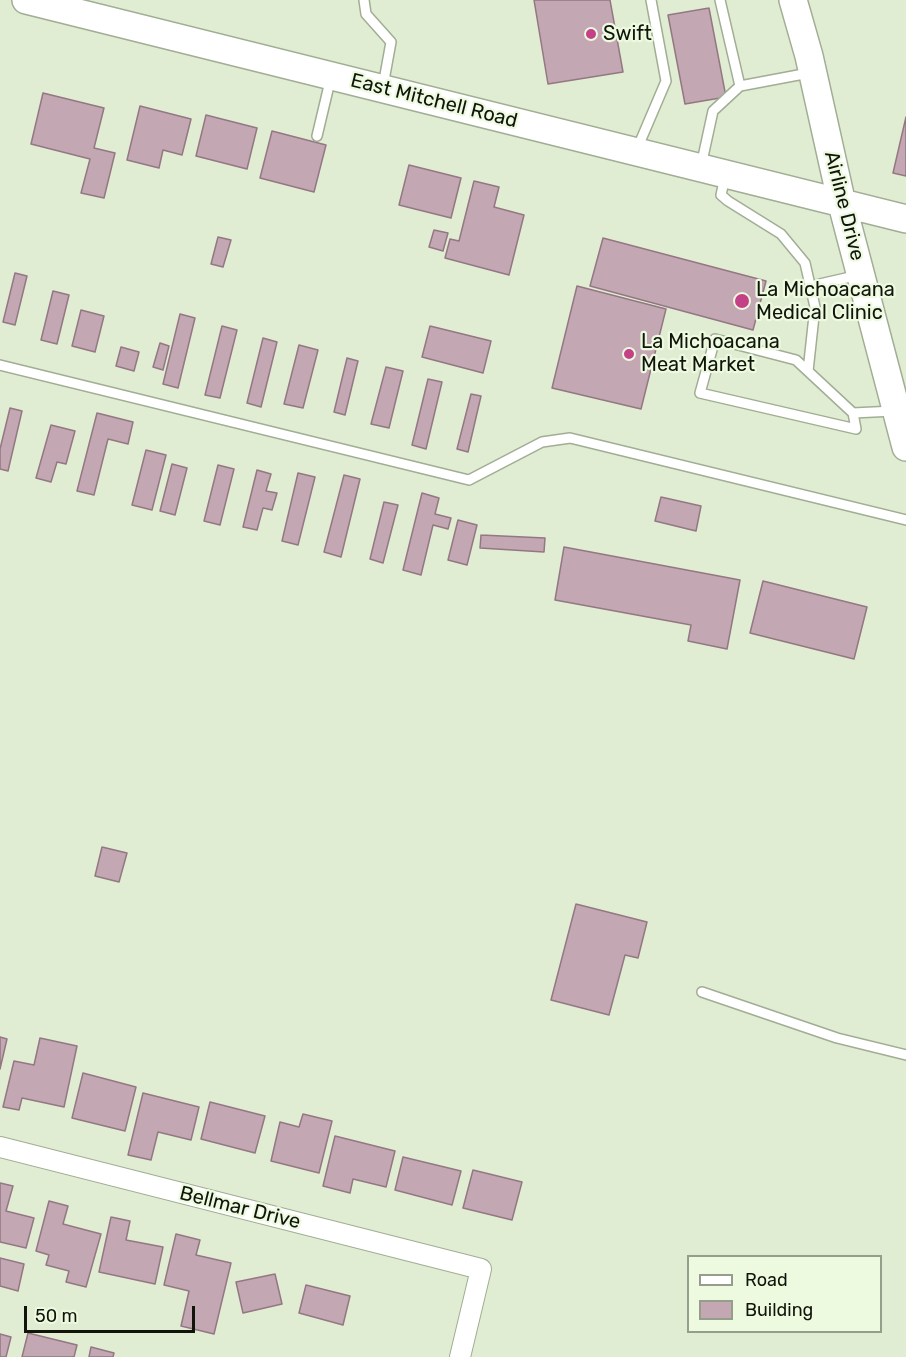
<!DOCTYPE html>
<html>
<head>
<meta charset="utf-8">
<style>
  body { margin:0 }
  #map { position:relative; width:906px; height:1357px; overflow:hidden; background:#e0edd2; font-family:Rubik,sans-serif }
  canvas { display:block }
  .legend { position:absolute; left:687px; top:1255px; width:195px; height:78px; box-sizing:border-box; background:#edfae0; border:2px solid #959e8b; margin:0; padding:8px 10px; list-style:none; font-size:18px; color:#10140b }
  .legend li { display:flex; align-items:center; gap:12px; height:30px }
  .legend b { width:30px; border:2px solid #959e8b }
  .scale { position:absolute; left:24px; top:1306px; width:171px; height:27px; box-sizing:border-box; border:3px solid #10140b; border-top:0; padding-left:8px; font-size:18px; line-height:21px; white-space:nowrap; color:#10140b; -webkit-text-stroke:4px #edfae0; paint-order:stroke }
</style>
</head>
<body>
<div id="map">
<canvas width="906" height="1357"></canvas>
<ul class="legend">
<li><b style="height:8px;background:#fff"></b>Road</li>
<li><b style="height:16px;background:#c3a7b3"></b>Building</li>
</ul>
<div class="scale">50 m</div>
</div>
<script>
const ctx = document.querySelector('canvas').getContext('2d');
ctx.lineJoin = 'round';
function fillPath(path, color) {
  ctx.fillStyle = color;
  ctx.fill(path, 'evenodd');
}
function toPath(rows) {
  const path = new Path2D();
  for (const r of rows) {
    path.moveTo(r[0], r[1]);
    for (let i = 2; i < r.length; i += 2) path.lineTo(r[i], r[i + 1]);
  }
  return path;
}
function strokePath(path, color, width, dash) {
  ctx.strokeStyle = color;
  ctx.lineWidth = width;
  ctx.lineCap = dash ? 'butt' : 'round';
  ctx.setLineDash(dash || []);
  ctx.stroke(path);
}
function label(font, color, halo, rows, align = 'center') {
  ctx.font = font + ' Rubik,sans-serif';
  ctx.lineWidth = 4.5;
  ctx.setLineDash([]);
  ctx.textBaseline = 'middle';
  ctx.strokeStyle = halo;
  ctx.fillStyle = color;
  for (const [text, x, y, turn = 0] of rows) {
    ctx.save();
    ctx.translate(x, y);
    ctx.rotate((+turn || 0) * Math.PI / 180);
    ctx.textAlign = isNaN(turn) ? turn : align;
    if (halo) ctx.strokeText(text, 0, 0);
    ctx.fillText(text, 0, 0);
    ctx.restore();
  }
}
const building = toPath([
  [534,0,610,0,623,72,548,84,534,0],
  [709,8,726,97,685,104,668,15,709,8],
  [43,93,104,108,94,148,115,153,104,198,81,193,90,159,31,144,43,93],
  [140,106,191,119,182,155,163,150,159,168,127,160,140,106],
  [206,115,257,128,247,169,196,156,206,115],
  [906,117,906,176,893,173,906,117],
  [272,131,326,145,314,192,260,178,272,131],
  [409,165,461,178,451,218,399,205,409,165],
  [474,181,499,187,494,207,524,215,509,275,445,258,450,239,459,241,474,181],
  [434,230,448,233,443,251,429,247,434,230],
  [218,237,231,240,223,267,211,264,218,237],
  [603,238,766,281,753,330,590,286,603,238],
  [15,273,27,276,15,325,3,322,15,273],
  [577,286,666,309,641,409,552,388,577,286],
  [53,291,69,295,57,344,41,340,53,291],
  [81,310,104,316,95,352,72,346,81,310],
  [180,314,195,318,178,388,163,384,180,314],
  [222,326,237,330,220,398,205,395,222,326],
  [430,326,491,341,483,373,422,357,430,326],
  [263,338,277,342,261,407,247,403,263,338],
  [160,343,169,346,163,370,153,367,160,343],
  [299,345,318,350,303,408,284,404,299,345],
  [121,347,139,352,134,371,116,366,121,347],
  [347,358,358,361,345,415,334,412,347,358],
  [386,367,403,371,389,428,371,424,386,367],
  [428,379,442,382,426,449,412,445,428,379],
  [471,394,481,396,468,452,457,449,471,394],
  [10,408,22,411,8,471,0,469,0,449,10,408],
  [97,413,133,422,128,444,108,439,94,495,77,491,97,413],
  [51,425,75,431,66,464,57,462,51,482,36,478,51,425],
  [146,450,166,455,152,510,132,505,146,450],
  [172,464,187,468,175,515,160,511,172,464],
  [218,465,234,469,220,525,204,521,218,465],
  [257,470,271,474,266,491,277,493,272,510,263,508,257,530,243,527,257,470],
  [298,473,315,477,298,545,282,541,298,473],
  [344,475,360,479,341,557,324,552,344,475],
  [422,493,439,498,435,514,451,518,448,529,433,525,421,575,403,570,422,493],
  [661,497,701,506,696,531,655,521,661,497],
  [384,502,398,505,383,563,370,559,384,502],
  [458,520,477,525,467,565,448,560,458,520],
  [481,535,545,538,544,552,480,548,481,535],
  [564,547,740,580,727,649,688,641,691,625,555,600,564,547],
  [763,581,867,607,854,659,750,633,763,581],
  [102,847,127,853,119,882,95,876,102,847],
  [576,904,647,922,638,958,625,955,609,1015,551,1000,576,904],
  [0,1037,7,1039,0,1069,0,1037],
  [40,1038,77,1046,64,1107,22,1098,19,1110,3,1107,14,1061,34,1065,40,1038],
  [83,1073,136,1087,125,1131,72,1118,83,1073],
  [143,1093,199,1107,191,1140,158,1132,151,1160,128,1155,143,1093],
  [210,1102,265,1116,255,1153,201,1139,210,1102],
  [303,1114,332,1121,319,1173,271,1161,280,1122,299,1127,303,1114],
  [335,1136,395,1151,386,1187,353,1179,350,1193,323,1186,335,1136],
  [403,1157,461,1171,452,1205,395,1190,403,1157],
  [473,1170,522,1182,512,1220,463,1208,473,1170],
  [0,1183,13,1186,6,1211,34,1218,26,1248,0,1242,0,1183],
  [49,1201,68,1206,63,1224,101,1234,86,1287,66,1282,69,1271,46,1265,49,1255,36,1251,49,1201],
  [111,1217,130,1221,126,1240,163,1247,155,1284,99,1272,111,1217],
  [176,1234,200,1240,196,1255,231,1263,214,1334,181,1326,189,1291,164,1285,176,1234],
  [0,1258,24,1264,18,1291,0,1286,0,1258],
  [275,1274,282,1304,243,1313,236,1282,275,1274],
  [306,1285,350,1296,343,1325,299,1313,306,1285],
  [28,1333,77,1345,74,1357,22,1357,28,1333],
  [0,1334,11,1337,6,1357,0,1357,0,1334],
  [91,1347,114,1353,113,1357,89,1357,91,1347]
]);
fillPath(building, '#c3a7b3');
strokePath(building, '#937884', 1.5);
const lane = toPath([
  [364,0,366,14,391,42,383,86],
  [720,0,740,86,809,73],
  [317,136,331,77],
  [637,149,666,81,651,0],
  [701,166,713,111,740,86],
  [725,177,721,195,728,201,781,234,805,263,815,307,808,371],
  [811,286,859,275],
  [0,365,469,480,542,442,570,438,906,520],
  [853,413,856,429,700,393,715,339,796,360,853,413,894,411],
  [702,992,837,1038,906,1055]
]);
const street = toPath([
  [0,1147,481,1269,460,1357]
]);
const secondary = toPath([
  [26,0,906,219],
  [793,0,809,56,842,204,906,447]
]);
strokePath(lane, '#a1ad95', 12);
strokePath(street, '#a1ad95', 22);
strokePath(secondary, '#a1ad95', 30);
strokePath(lane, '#fff', 9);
strokePath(street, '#fff', 20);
strokePath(secondary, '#fff', 27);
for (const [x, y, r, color] of [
  [591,34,6,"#c44188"],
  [742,301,8,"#c44188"],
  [629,354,6,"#c44188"]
]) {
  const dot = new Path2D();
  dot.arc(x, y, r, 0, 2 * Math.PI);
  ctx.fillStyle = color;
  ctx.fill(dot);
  strokePath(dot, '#edfae0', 2);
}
label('20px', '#10140b', '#edfae0', [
  ["Swift",603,34],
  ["La Michoacana",756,290],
  ["Medical Clinic",756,313],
  ["La Michoacana",641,342],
  ["Meat Market",641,365]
], 'left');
label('20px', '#10140b', '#edfae0', [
  ["East Mitchell Road",434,101,14],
  ["Airline Drive",844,206,76],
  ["Bellmar Drive",240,1208,14]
]);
</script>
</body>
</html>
